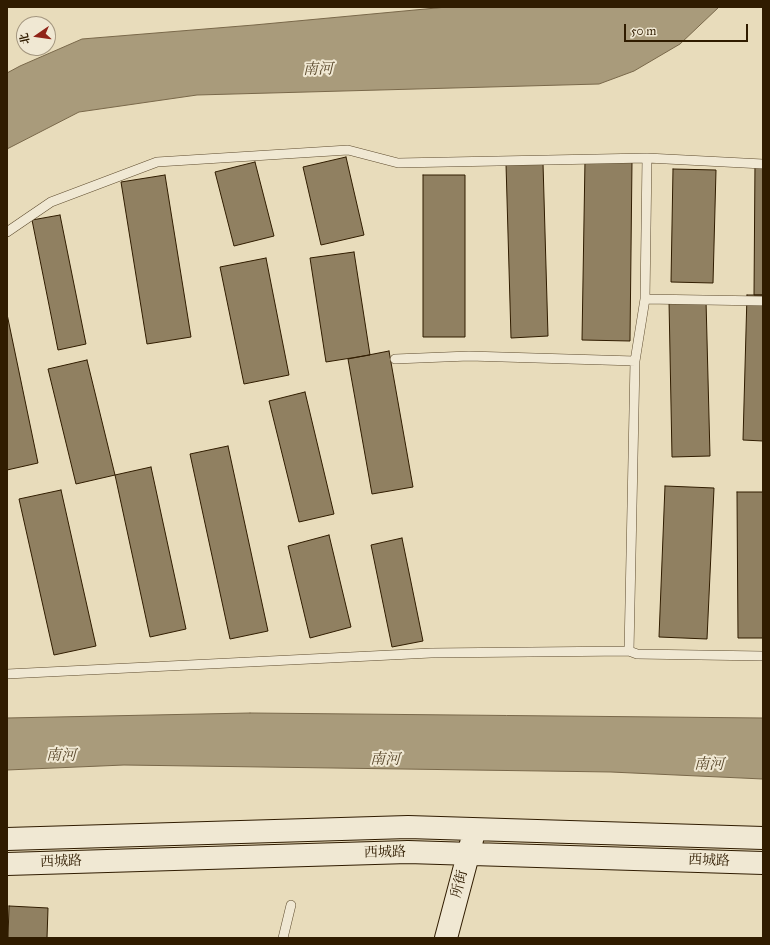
<!DOCTYPE html>
<html>
<head>
<meta charset="utf-8">
<style>
  body { margin:0 }
  #map { position:relative; width:770px; height:945px; overflow:hidden; background:#e8dcbb; font-family:"IM FELL Great Primer","Noto Serif SC",serif }
  canvas { display:block }
  .frame { position:absolute; inset:0; border:8px solid #301c00; pointer-events:none }
  .north { position:absolute; left:16px; top:16px; width:40px; height:40px; box-sizing:border-box; background:#f0e8d3; border:1px solid #a3967f; border-radius:50%; rotate:257deg; font-size:11px; font-weight:700; line-height:16px; text-align:center; color:#301c00 }
  .north::after { content:''; display:block; margin:auto; width:14px; height:18px; background:#8f2418; clip-path:polygon(50% 0,100% 100%,50% 72%,0 100%) }
  .scale { position:absolute; left:624px; top:24px; width:124px; height:18px; box-sizing:border-box; border:2px solid #301c00; border-top:0; padding-left:5px; font-size:12px; line-height:14px; white-space:nowrap; color:#301c00; -webkit-text-stroke:3px #f0e8d3; paint-order:stroke }
</style>
</head>
<body>
<div id="map">
<canvas width="770" height="945"></canvas>
<div class="frame"></div>
<div class="north">北</div>
<div class="scale">50 m</div>
</div>
<script>
const ctx = document.querySelector('canvas').getContext('2d');
ctx.lineJoin = 'round';
function fillPath(path, color) {
  ctx.fillStyle = color;
  ctx.fill(path, 'evenodd');
}
function toPath(rows) {
  const path = new Path2D();
  for (const r of rows) {
    path.moveTo(r[0], r[1]);
    for (let i = 2; i < r.length; i += 2) path.lineTo(r[i], r[i + 1]);
  }
  return path;
}
function strokePath(path, color, width, dash) {
  ctx.strokeStyle = color;
  ctx.lineWidth = width;
  ctx.lineCap = dash ? 'butt' : 'round';
  ctx.setLineDash(dash || []);
  ctx.stroke(path);
}
function label(font, color, halo, rows, align = 'center') {
  ctx.font = font + ' "IM FELL Great Primer","Noto Serif SC",serif';
  ctx.lineWidth = 4;
  ctx.setLineDash([]);
  ctx.textBaseline = 'middle';
  ctx.strokeStyle = halo;
  ctx.fillStyle = color;
  for (const [text, x, y, turn = 0] of rows) {
    ctx.save();
    ctx.translate(x, y);
    ctx.rotate((+turn || 0) * Math.PI / 180);
    ctx.textAlign = isNaN(turn) ? turn : align;
    if (halo) ctx.strokeText(text, 0, 0);
    ctx.fillText(text, 0, 0);
    ctx.restore();
  }
}
const water = toPath([
  [447,7,719,7,680,44,634,71,599,84,197,95,79,112,7,149,7,73,20,66,82,39,254,25,447,7],
  [250,713,763,718,763,779,611,772,124,765,7,770,7,718,250,713]
]);
fillPath(water, '#a99b7b');
strokePath(water, '#79684a', 1);
const building = toPath([
  [346,157,364,235,321,245,303,167,346,157],
  [585,160,632,161,630,341,582,340,585,160],
  [255,162,274,236,234,246,215,172,255,162],
  [755,162,763,162,763,295,754,295,755,162],
  [543,163,548,336,511,338,506,164,543,163],
  [673,169,716,170,713,283,671,282,673,169],
  [165,175,191,337,147,344,121,182,165,175],
  [423,175,465,175,465,337,423,337,423,175],
  [60,215,86,344,58,350,32,220,60,215],
  [354,252,370,355,326,362,310,258,354,252],
  [266,258,289,375,244,384,220,267,266,258],
  [747,295,763,295,763,441,743,440,747,295],
  [706,300,710,456,672,457,669,301,706,300],
  [7,314,38,463,7,470,7,314],
  [389,351,413,487,372,494,348,359,389,351],
  [87,360,115,475,76,484,48,369,87,360],
  [305,392,334,514,299,522,269,401,305,392],
  [228,446,268,631,230,639,190,454,228,446],
  [151,467,186,629,150,637,115,475,151,467],
  [665,486,714,488,707,639,659,637,665,486],
  [61,490,96,646,54,655,19,499,61,490],
  [737,492,763,492,763,638,738,638,737,492],
  [329,535,351,627,310,638,288,546,329,535],
  [402,538,423,641,392,647,371,545,402,538],
  [9,906,48,908,47,938,8,938,9,906]
]);
fillPath(building, '#908061');
strokePath(building, '#301c00', 1);
const lane = toPath([
  [7,232,51,202,157,162,348,150,398,163,647,158,763,164],
  [645,299,763,301],
  [395,359,469,356,635,361],
  [629,651,635,361,645,299,647,158],
  [7,674,431,653,629,651,637,654,763,656],
  [283,938,291,905]
]);
const secondary = toPath([
  [7,839,408,827,763,838],
  [7,864,408,852,763,863],
  [446,938,472,840]
]);
strokePath(lane, '#5e4c2f', 10);
strokePath(secondary, '#301c00', 24);
strokePath(lane, '#f0e8d3', 9);
strokePath(secondary, '#f0e8d3', 22);
label('14px', '#301c00', '#f0e8d3', [
  ["西城路",385,853,-1],
  ["西城路",709,861,2],
  ["西城路",61,862,-2],
  ["所街",460,884,-75]
]);
label('italic 15px', '#5a482b', '#f0e8d3', [
  ["南河",318,70,-1],
  ["南河",61,756,1],
  ["南河",385,760,1],
  ["南河",709,765,1]
]);
</script>
</body>
</html>
